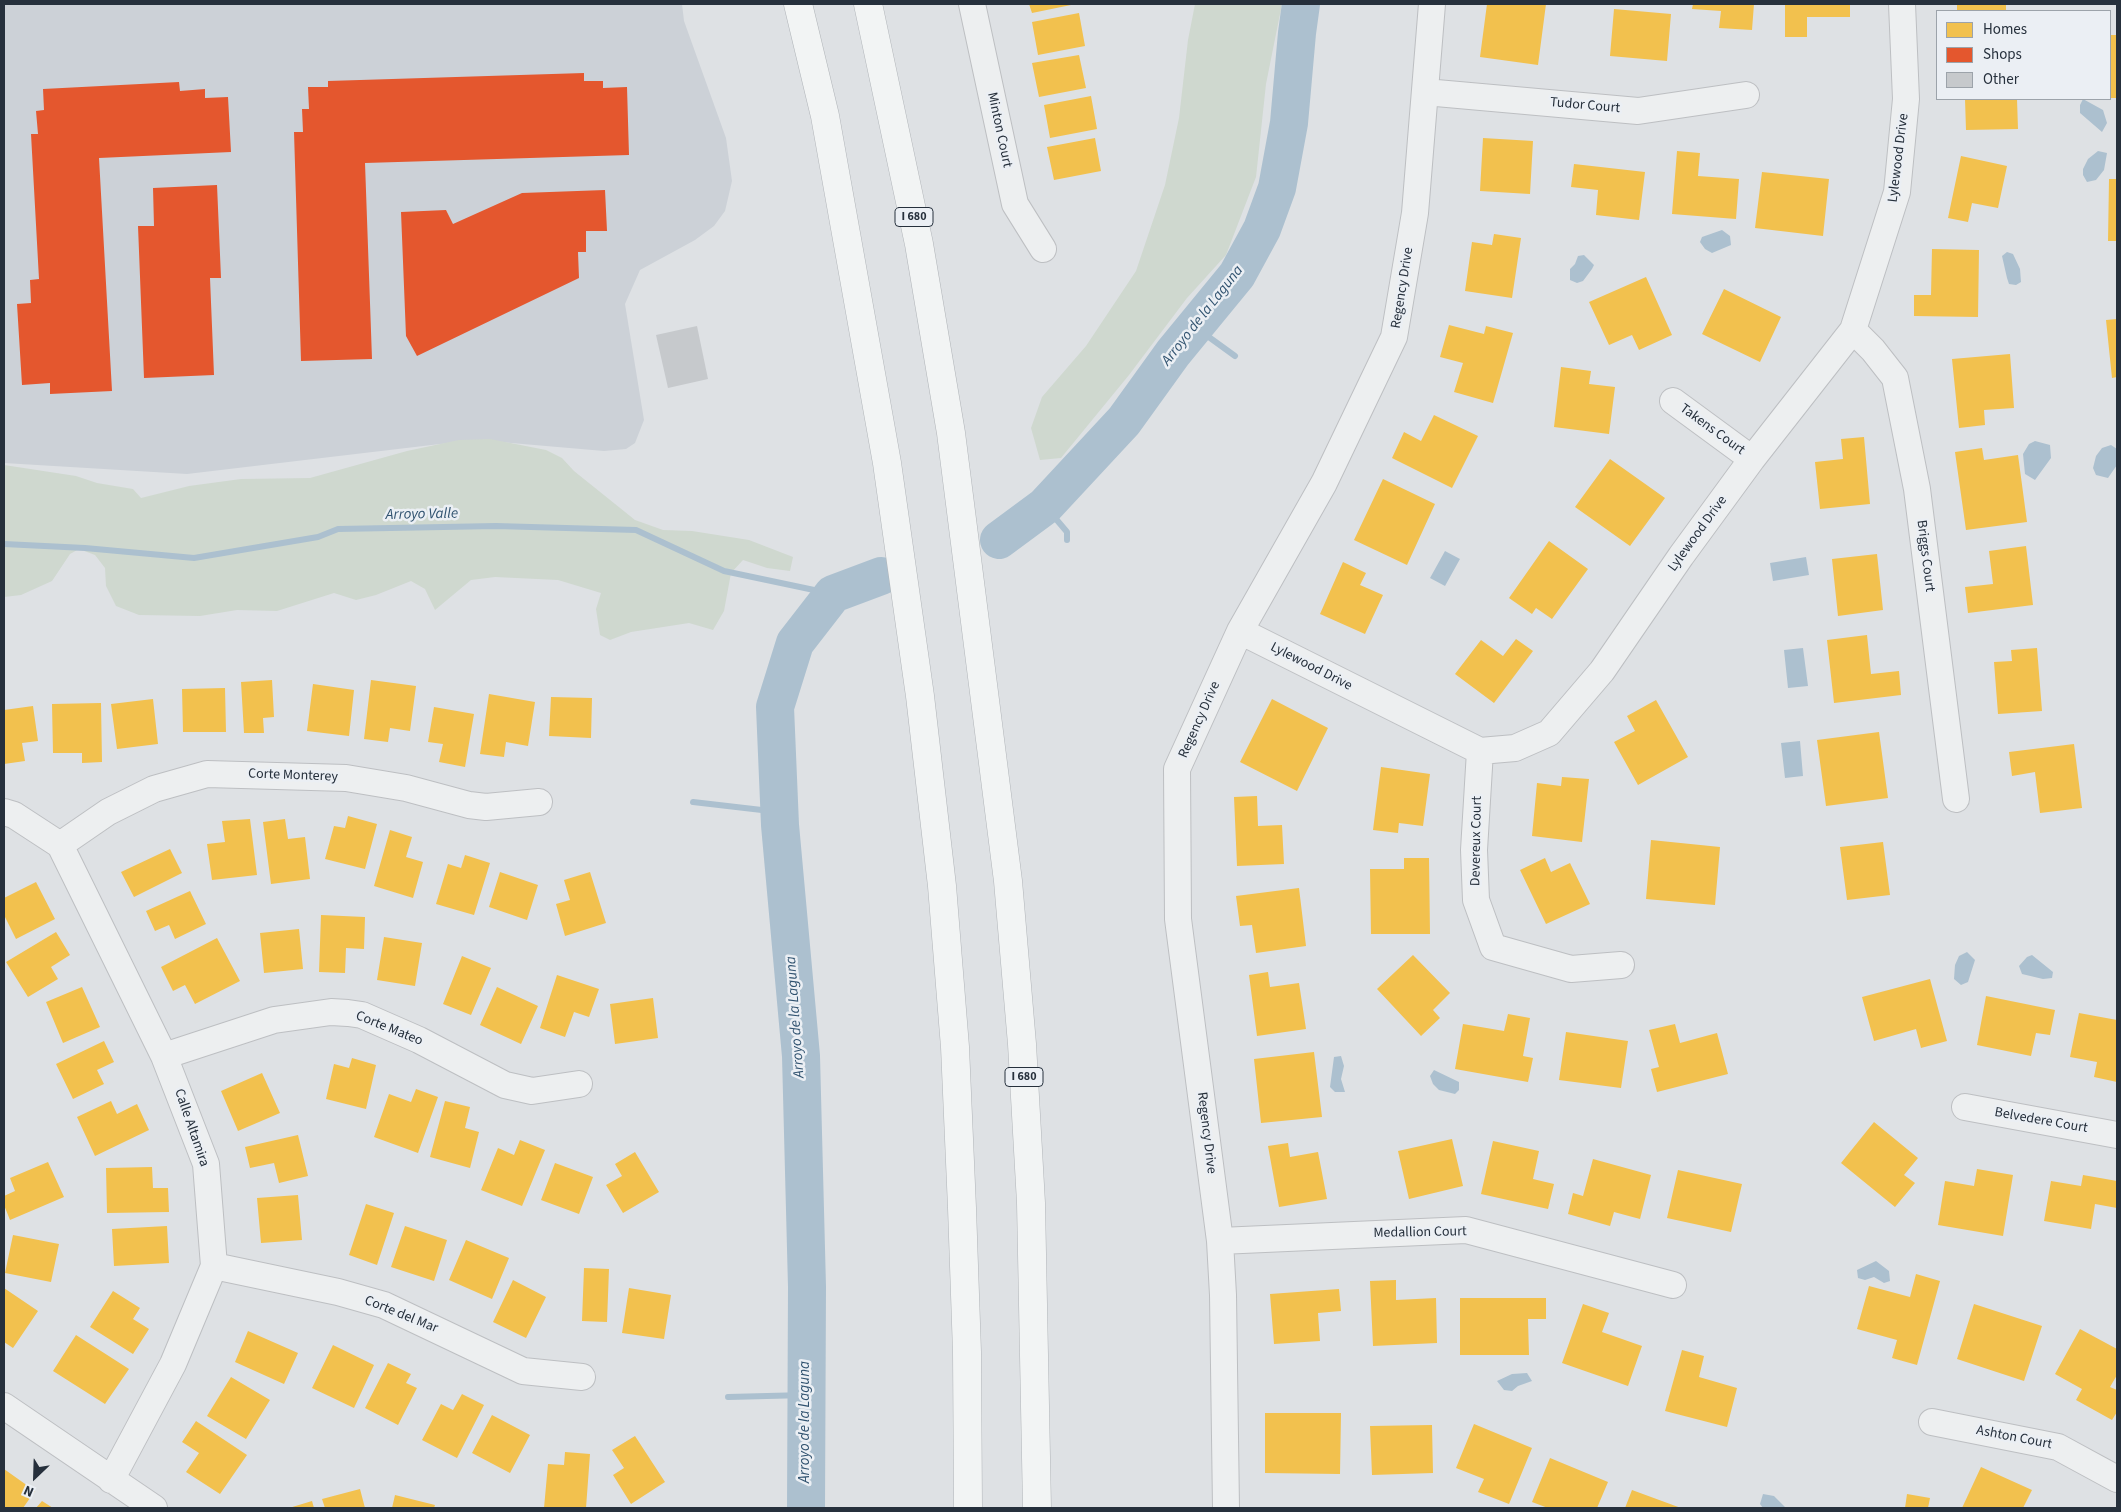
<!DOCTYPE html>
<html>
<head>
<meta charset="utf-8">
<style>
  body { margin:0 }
  #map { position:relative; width:2121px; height:1512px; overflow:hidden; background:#dee1e4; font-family:"Source Sans 3",sans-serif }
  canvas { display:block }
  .frame { position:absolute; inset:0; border:5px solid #26303c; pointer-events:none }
  .legend { position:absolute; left:1936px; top:10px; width:175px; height:90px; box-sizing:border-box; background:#ebeff4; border:1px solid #9ca3aa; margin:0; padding:6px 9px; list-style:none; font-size:15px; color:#26303c }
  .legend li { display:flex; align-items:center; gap:10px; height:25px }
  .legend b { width:25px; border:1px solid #9ca3aa }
  .north { position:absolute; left:10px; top:1452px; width:50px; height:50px; -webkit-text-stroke:4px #ebeff4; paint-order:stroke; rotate:204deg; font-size:14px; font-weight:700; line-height:20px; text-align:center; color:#26303c }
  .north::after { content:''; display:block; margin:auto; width:18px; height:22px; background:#26303c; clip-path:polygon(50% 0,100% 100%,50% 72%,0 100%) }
</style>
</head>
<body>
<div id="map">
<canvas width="2121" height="1512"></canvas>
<div class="frame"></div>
<ul class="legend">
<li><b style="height:14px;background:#f2c14e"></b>Homes</li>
<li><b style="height:14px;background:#e4572e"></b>Shops</li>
<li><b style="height:14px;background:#c6c9cc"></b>Other</li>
</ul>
<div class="north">N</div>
</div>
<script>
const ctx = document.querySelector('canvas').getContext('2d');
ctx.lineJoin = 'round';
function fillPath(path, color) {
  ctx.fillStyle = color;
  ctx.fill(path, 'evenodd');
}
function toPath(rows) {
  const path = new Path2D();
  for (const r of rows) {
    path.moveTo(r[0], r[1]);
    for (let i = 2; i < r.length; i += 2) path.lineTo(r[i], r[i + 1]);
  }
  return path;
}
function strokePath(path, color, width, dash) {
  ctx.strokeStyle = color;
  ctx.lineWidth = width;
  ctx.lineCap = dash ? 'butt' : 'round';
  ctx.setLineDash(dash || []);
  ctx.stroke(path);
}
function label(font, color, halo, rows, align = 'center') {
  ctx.font = font + ' "Source Sans 3",sans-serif';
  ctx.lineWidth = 5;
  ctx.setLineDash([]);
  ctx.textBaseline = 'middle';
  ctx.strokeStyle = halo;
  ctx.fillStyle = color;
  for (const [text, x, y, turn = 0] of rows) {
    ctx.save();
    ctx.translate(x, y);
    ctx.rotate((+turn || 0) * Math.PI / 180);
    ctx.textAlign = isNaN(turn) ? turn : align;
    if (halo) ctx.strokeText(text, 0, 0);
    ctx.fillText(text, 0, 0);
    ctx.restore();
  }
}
fillPath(toPath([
  [4,4,682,4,684,21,726,138,732,181,725,211,714,226,695,240,640,270,625,304,644,420,635,443,626,449,604,451,488,441,440,444,187,474,4,463]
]), '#ccd1d7');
fillPath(toPath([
  [1195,4,1282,4,1266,84,1256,177,1226,255,1187,298,1129,375,1061,458,1040,460,1031,428,1042,397,1086,346,1136,271,1165,185,1179,118,1188,40],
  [490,439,546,450,562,458,574,471,635,520,663,530,692,531,749,540,793,557,790,571,767,568,743,560,731,573,724,611,713,630,689,623,631,632,610,640,600,635,596,609,601,593,558,580,495,577,471,580,435,610,425,589,411,581,376,595,356,600,334,593,277,611,237,610,200,616,139,615,116,606,106,586,105,568,95,555,79,549,70,554,52,581,21,595,4,597,4,465,76,476,97,483,133,489,141,498,189,486,241,479,310,478,407,451,459,440]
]), '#cfd8cf');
fillPath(toPath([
  [2083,99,2103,110,2107,123,2102,132,2080,113,2080,105],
  [2098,151,2107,153,2104,170,2096,180,2087,182,2083,175,2083,169,2088,159],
  [1722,230,1730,236,1731,245,1712,253,1705,249,1700,242,1702,237],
  [2007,252,2013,254,2020,269,2021,282,2016,285,2009,284,2007,278,2002,256],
  [1584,255,1594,265,1592,269,1583,281,1577,283,1570,280,1570,269,1575,264,1578,256],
  [2035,441,2050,445,2051,458,2035,480,2025,474,2023,454,2029,444],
  [2111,445,2117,449,2117,465,2108,478,2096,475,2093,468,2096,456,2102,448],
  [1445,551,1460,559,1445,586,1430,578],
  [1806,557,1809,575,1773,581,1770,563],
  [1803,648,1808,686,1788,688,1784,650],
  [1800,741,1803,776,1785,778,1781,743],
  [1967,952,1975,960,1968,982,1961,985,1954,979,1955,965,1959,956],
  [2032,955,2053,972,2052,978,2043,979,2022,974,2019,966,2027,957],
  [1341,1056,1344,1066,1341,1079,1345,1092,1335,1092,1330,1087,1334,1057],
  [1434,1070,1459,1082,1459,1090,1455,1094,1439,1090,1433,1084,1430,1076],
  [1876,1261,1889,1271,1890,1281,1884,1283,1874,1277,1865,1280,1858,1278,1857,1270],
  [1527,1373,1532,1381,1518,1386,1512,1391,1504,1390,1497,1381,1512,1374],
  [1763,1494,1774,1496,1786,1508,1763,1508,1760,1504]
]), '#acc0cf');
fillPath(toPath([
  [1029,4,1071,4,1071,5,1032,13],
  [1487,4,1546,4,1538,65,1480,57],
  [1693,4,1754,4,1752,30,1719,28,1721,11,1692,9],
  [1785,4,1850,4,1850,17,1807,17,1807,37,1785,37],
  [1957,4,2006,4,2006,11,1957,11],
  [1614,9,1671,14,1667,61,1610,56],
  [1079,13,1085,46,1038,55,1032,22],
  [2110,35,2117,35,2117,98,2110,98],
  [1079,55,1086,88,1039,97,1032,63],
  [1091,96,1097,129,1050,138,1044,105],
  [1965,99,2017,99,2018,129,1966,130],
  [1095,138,1101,171,1054,180,1047,147],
  [1483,138,1533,141,1530,194,1480,191],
  [1677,151,1700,153,1698,176,1739,179,1736,219,1672,214],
  [1961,156,2007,166,1998,208,1972,203,1968,222,1948,218],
  [1574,164,1645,172,1639,220,1596,215,1598,190,1571,187],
  [1762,172,1829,179,1823,236,1755,228],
  [2109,179,2117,179,2117,241,2108,241],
  [1494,234,1521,238,1512,298,1465,291,1472,242,1492,245],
  [1932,249,1979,250,1978,317,1914,316,1914,295,1931,295],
  [1646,277,1672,335,1639,350,1632,335,1609,345,1589,302],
  [1724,289,1781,317,1760,362,1702,334],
  [2117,319,2117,377,2112,378,2106,320],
  [1449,325,1484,334,1486,326,1513,333,1493,403,1454,392,1463,363,1440,357],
  [2010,354,2014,408,1984,410,1985,425,1959,428,1952,359],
  [1561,367,1591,371,1589,384,1615,387,1609,434,1554,427],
  [1434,415,1478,436,1452,488,1392,458,1404,432,1421,441],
  [1864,437,1870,504,1820,509,1815,462,1843,459,1841,439],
  [1982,448,1984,460,2018,455,2027,522,1966,530,1955,452],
  [1610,459,1665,498,1630,546,1575,507],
  [1383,479,1435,504,1407,565,1354,540],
  [1549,541,1588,569,1552,619,1536,608,1532,614,1509,598],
  [2026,546,2033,605,1968,613,1965,587,1993,584,1989,551],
  [1877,554,1883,610,1838,616,1832,559],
  [1343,562,1366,573,1360,585,1383,595,1365,634,1320,614],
  [1867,635,1871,674,1899,671,1901,695,1834,703,1827,640],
  [1516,639,1533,651,1494,703,1455,674,1481,640,1503,656],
  [2037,648,2042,711,1998,714,1994,662,2012,661,2011,650],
  [272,680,274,717,263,718,264,733,244,733,241,682],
  [371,680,416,686,410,731,390,728,388,742,364,739],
  [313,684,354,690,349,736,307,731],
  [225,688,226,732,183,732,182,689],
  [489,694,535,702,528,746,506,742,504,757,480,754],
  [551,697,592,698,591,738,549,736],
  [153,699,158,744,117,749,111,704],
  [1272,699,1328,728,1297,791,1240,762],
  [1656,700,1688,757,1638,785,1614,742,1635,731,1627,716],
  [101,703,102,762,82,763,82,753,53,753,52,704],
  [33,706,38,741,22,743,25,761,4,764,4,710],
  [434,707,474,714,465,767,439,762,443,744,428,742],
  [1879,732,1888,798,1826,806,1817,740],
  [2074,744,2082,808,2040,813,2035,772,2012,776,2009,752],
  [1381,767,1430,774,1423,826,1399,823,1398,833,1373,830],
  [1562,777,1589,779,1582,842,1532,836,1537,783,1561,786],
  [1257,796,1258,826,1282,825,1284,864,1237,866,1234,797],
  [348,816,377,824,365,869,325,859,334,826,345,828],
  [250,819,257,875,212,880,207,844,225,842,222,821],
  [285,819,288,839,305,837,310,879,271,884,263,822],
  [390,830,412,837,406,857,423,862,413,898,374,886],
  [1651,840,1720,847,1715,905,1646,899],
  [1883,842,1890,895,1847,900,1840,847],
  [170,849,182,873,134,897,121,872],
  [465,855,490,863,474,915,436,904,448,864,461,868],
  [1404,858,1429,858,1430,934,1371,934,1370,869,1404,869],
  [1545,858,1551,872,1570,863,1590,904,1546,924,1520,870],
  [500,872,538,885,527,920,489,907],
  [590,872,606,923,565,936,556,904,570,900,564,880],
  [36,882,55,919,16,939,4,915,4,898],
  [1299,888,1306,946,1256,953,1252,925,1240,926,1236,896],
  [190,891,206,924,175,939,169,925,155,931,146,911],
  [321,915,365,917,364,949,346,948,345,973,319,972],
  [299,929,303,969,264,973,260,933],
  [56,932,70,955,51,967,58,979,28,997,6,962],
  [384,937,422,943,415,986,377,980],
  [217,938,240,981,195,1004,185,985,173,991,161,967],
  [1413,955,1450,993,1433,1010,1440,1018,1421,1036,1377,989],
  [462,956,491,968,471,1015,443,1004],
  [1268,972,1270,987,1299,983,1306,1029,1257,1036,1249,975],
  [557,975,599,989,589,1017,574,1012,565,1037,540,1028],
  [1930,979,1947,1041,1921,1048,1916,1029,1874,1041,1862,997],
  [82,987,100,1027,63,1043,46,1002],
  [497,987,538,1006,521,1044,480,1025],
  [1986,996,2055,1010,2050,1035,2036,1033,2031,1056,1977,1045],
  [653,998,658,1038,615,1044,610,1004],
  [2079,1013,2117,1020,2117,1082,2094,1077,2097,1062,2070,1057],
  [1508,1014,1530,1018,1523,1056,1533,1058,1528,1082,1455,1069,1463,1024,1504,1031],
  [1675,1024,1680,1043,1717,1033,1728,1074,1657,1092,1651,1069,1659,1067,1649,1030],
  [1566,1032,1628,1041,1621,1088,1559,1080],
  [104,1041,114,1062,97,1070,104,1084,73,1099,56,1064],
  [1314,1052,1322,1117,1261,1123,1254,1059],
  [352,1058,376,1065,366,1109,326,1099,334,1064,349,1068],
  [262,1073,280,1113,238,1131,221,1091],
  [416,1089,438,1097,418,1153,374,1137,389,1094,411,1102],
  [111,1101,117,1114,137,1104,149,1130,95,1156,77,1117],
  [445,1101,470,1107,465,1128,479,1132,470,1168,430,1157],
  [1874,1122,1918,1158,1904,1175,1915,1183,1895,1207,1841,1163],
  [298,1135,308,1176,279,1183,274,1163,250,1168,245,1147],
  [1452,1139,1463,1186,1409,1199,1398,1151],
  [520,1140,545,1150,522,1206,481,1190,498,1148,514,1155],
  [1493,1141,1539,1151,1533,1179,1554,1184,1548,1209,1481,1194],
  [1288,1143,1290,1157,1318,1152,1327,1199,1279,1207,1268,1146],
  [635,1152,659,1192,623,1213,606,1185,622,1176,615,1164],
  [1593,1159,1651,1175,1640,1219,1614,1212,1610,1226,1568,1214,1573,1193,1583,1196],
  [48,1162,64,1197,10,1220,4,1205,4,1196,15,1191,10,1178],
  [555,1163,593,1177,579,1214,541,1200],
  [152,1167,153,1188,168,1188,169,1212,107,1213,106,1168],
  [1977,1169,2013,1175,2003,1236,1938,1225,1945,1181,1974,1186],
  [1678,1170,1742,1184,1731,1232,1667,1218],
  [2083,1175,2117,1181,2117,1208,2095,1204,2091,1229,2044,1221,2051,1181,2081,1186],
  [298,1195,302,1240,261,1243,257,1198],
  [366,1204,394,1213,377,1265,349,1255],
  [167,1226,169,1263,114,1266,112,1229],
  [405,1226,447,1240,434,1281,391,1267],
  [13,1235,59,1244,51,1282,5,1273],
  [466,1240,509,1258,492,1299,449,1280],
  [584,1268,609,1269,607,1322,582,1321],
  [1916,1274,1940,1281,1917,1365,1892,1358,1897,1340,1857,1329,1869,1286,1910,1297],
  [513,1280,546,1297,526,1338,493,1322],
  [1396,1280,1396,1300,1436,1298,1437,1343,1373,1346,1370,1281],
  [4,1288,38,1311,13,1348,4,1342],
  [629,1288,671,1295,664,1339,622,1333],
  [1339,1289,1341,1311,1318,1313,1320,1341,1274,1344,1270,1294],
  [113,1291,140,1308,133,1319,149,1329,133,1354,90,1327],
  [1460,1298,1546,1298,1546,1319,1528,1319,1529,1355,1460,1355],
  [1583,1304,1609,1313,1602,1332,1642,1346,1628,1386,1562,1363],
  [1974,1304,2042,1326,2024,1381,1957,1359],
  [2080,1329,2117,1349,2117,1375,2110,1387,2117,1390,2117,1412,2112,1420,2076,1400,2082,1389,2055,1374],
  [248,1331,298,1353,284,1384,235,1362],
  [76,1335,129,1369,105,1404,53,1371],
  [333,1345,374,1365,354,1408,312,1388],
  [1682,1350,1704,1356,1699,1377,1737,1388,1727,1427,1665,1411],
  [388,1363,411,1374,406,1383,417,1388,398,1425,365,1408],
  [231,1377,270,1400,246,1439,207,1416],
  [462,1394,484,1405,457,1458,422,1440,441,1404,453,1410],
  [1265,1413,1341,1413,1340,1474,1265,1473],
  [492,1415,530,1435,510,1473,472,1453],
  [196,1421,247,1455,220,1494,186,1472,199,1453,182,1442],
  [1474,1424,1532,1448,1509,1504,1478,1492,1484,1479,1456,1468],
  [1432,1425,1433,1473,1372,1475,1370,1426],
  [635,1436,665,1482,631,1504,613,1475,624,1468,612,1450],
  [565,1452,590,1454,586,1508,544,1508,548,1464,564,1465],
  [1550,1458,1608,1482,1597,1508,1548,1508,1532,1502],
  [1981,1467,2032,1490,2023,1508,1962,1508],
  [4,1469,35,1491,23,1508,4,1508],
  [360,1489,365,1508,325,1508,322,1499],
  [1632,1490,1681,1508,1625,1508],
  [1907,1494,1930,1498,1928,1508,1905,1508],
  [395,1495,435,1505,434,1508,392,1508],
  [42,1501,53,1508,36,1508],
  [312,1501,314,1508,289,1508]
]), '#f2c14e');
fillPath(toPath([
  [584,73,584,81,603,81,603,88,627,87,629,155,365,163,372,359,301,361,294,132,303,132,302,109,309,109,308,87,328,87,328,81],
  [179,82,180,91,205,89,205,98,228,97,231,152,99,158,112,391,50,394,50,383,22,385,17,304,31,303,30,280,39,279,31,134,38,134,36,111,44,110,43,89],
  [217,185,221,278,210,278,214,375,144,378,138,226,154,226,153,188],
  [605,190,607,231,586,231,586,252,578,252,579,278,417,356,406,336,401,212,446,210,453,224,522,193]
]), '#e4572e');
strokePath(toPath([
  [1195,327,1235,356],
  [1045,506,1067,532,1067,540],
  [4,544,85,548,194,558,318,537,338,529,496,526,636,530,724,571,833,594],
  [693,802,779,812],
  [728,1397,806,1395]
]), '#acc0cf', 6);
strokePath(toPath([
  [999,540,1045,506,1124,421,1173,353,1237,275,1262,229,1277,188,1289,123,1297,33,1301,4],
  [806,1508,807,1287,801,1056,780,825,775,707,795,643,833,594,881,576]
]), '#acc0cf', 38);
fillPath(toPath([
  [697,326,708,379,668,388,656,335]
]), '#c6c9cc');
const minor = toPath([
  [972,4,1015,204,1043,249],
  [1425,92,1638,111,1746,95],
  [1853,330,1873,350,1895,378,1917,489,1956,799],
  [1673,401,1752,459],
  [1240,631,1480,751,1515,748,1549,733,1602,671,1681,556,1752,459,1853,330,1897,192,1906,99,1902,4],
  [1480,751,1474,850,1476,900,1493,947,1571,969,1621,965],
  [4,812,14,815,60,845,164,1056,206,1164,214,1266,173,1364,111,1480],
  [60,845,108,812,154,789,207,774,346,778,406,788,469,805,486,807,539,802],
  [164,1056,274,1020,331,1012,348,1013,362,1015,419,1040,505,1085,532,1091,579,1084],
  [1965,1107,2117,1135],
  [1220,1241,1466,1230,1673,1285],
  [214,1266,338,1292,384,1305,523,1371,582,1377],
  [4,1406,154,1508],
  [1932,1422,2058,1447,2117,1479],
  [1226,1508,1223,1295,1220,1241,1178,919,1177,769,1240,631,1324,483,1394,337,1415,213,1432,4]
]);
const highway = toPath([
  [798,4,825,116,887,463,920,696,942,886,955,1047,962,1208,967,1352,968,1508],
  [868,4,919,244,951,433,1008,881,1022,1044,1031,1203,1037,1508]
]);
strokePath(minor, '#bdbfc2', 28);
strokePath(highway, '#b0b4b8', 29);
strokePath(minor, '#edeff0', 26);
strokePath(highway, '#f2f4f4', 28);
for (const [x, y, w] of [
  [914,217,38],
  [1024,1077,38]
]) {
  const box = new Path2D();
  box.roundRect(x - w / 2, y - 9.5, w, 19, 4);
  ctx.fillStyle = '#ebeff4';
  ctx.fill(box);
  strokePath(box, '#26303c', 1);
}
label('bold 12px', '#26303c', null, [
  ["I 680",914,217],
  ["I 680",1024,1077]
]);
label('14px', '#26303c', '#ebeff4', [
  ["Tudor Court",1585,106,5],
  ["Minton Court",999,130,78],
  ["Lylewood Drive",1899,158,-83],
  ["Regency Drive",1403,288,-81],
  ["Takens Court",1712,430,36],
  ["Lylewood Drive",1698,534,-54],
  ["Briggs Court",1925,556,83],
  ["Lylewood Drive",1311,667,27],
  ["Regency Drive",1200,720,-66],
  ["Corte Monterey",293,776,2],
  ["Devereux Court",1477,841,-89],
  ["Corte Mateo",389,1029,22],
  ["Belvedere Court",2041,1121,10],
  ["Calle Altamira",191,1128,71],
  ["Regency Drive",1206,1133,83],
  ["Medallion Court",1420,1233,-1],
  ["Corte del Mar",401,1315,22],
  ["Ashton Court",2014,1438,11]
]);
label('italic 15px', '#30526f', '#ebeff4', [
  ["Arroyo de la Laguna",1203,316,-52],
  ["Arroyo Valle",422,515,-1],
  ["Arroyo de la Laguna",796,1017,-94],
  ["Arroyo de la Laguna",806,1422,-90]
]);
</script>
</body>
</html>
